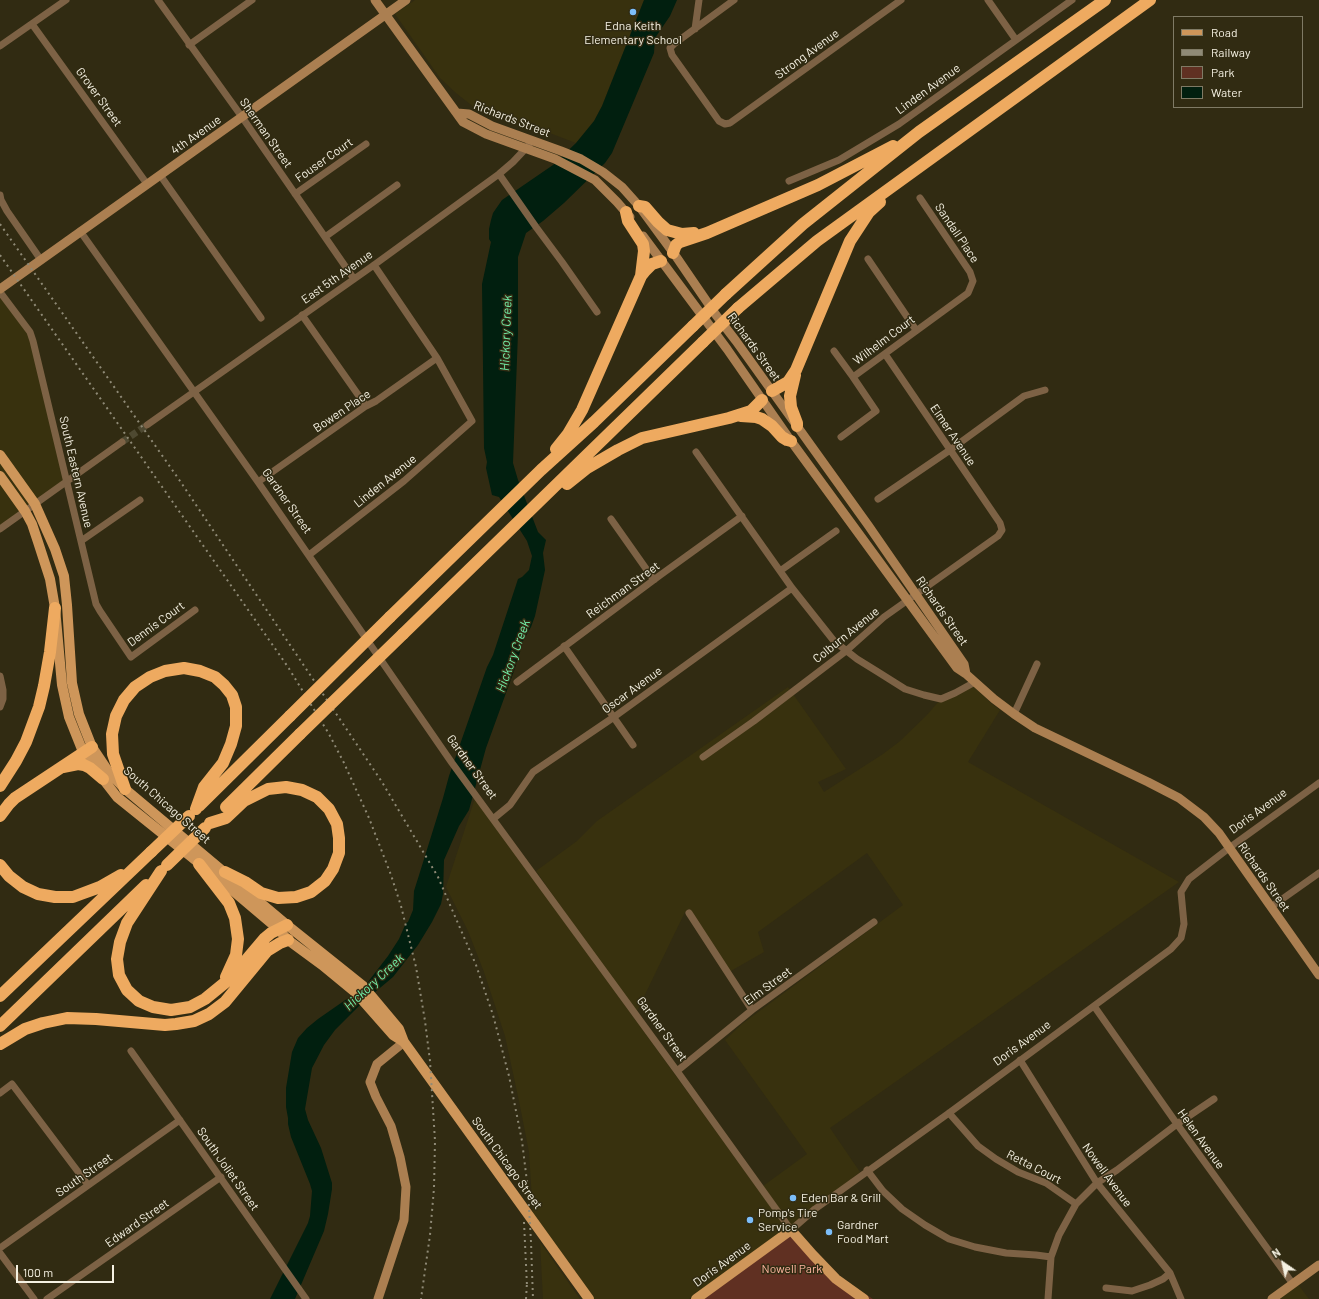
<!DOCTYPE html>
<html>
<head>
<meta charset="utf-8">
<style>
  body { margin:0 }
  #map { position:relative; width:1319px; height:1299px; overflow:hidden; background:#312b12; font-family:Barlow,sans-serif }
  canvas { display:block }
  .legend { position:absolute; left:1173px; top:16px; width:130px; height:92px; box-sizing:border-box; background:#312b12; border:1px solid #7f7a65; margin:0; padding:5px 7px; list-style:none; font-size:12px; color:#f5f1e2 }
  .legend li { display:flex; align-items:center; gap:8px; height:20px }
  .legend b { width:20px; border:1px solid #7f7a65 }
  .north { position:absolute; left:1263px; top:1243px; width:40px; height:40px; -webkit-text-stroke:3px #312b12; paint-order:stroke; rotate:326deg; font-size:11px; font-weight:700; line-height:16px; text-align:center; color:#f5f1e2 }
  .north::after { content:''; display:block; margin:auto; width:14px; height:18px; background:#f5f1e2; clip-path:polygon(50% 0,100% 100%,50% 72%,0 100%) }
  .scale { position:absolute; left:16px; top:1265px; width:98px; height:18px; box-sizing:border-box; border:2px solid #f5f1e2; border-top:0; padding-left:5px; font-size:12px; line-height:14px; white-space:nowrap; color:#f5f1e2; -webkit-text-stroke:3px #312b12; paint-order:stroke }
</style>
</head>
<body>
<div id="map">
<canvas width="1319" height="1299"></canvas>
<ul class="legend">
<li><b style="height:5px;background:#ce965a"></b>Road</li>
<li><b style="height:5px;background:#8f8a76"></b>Railway</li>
<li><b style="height:11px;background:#603022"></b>Park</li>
<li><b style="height:11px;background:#011f0f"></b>Water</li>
</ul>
<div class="north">N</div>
<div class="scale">100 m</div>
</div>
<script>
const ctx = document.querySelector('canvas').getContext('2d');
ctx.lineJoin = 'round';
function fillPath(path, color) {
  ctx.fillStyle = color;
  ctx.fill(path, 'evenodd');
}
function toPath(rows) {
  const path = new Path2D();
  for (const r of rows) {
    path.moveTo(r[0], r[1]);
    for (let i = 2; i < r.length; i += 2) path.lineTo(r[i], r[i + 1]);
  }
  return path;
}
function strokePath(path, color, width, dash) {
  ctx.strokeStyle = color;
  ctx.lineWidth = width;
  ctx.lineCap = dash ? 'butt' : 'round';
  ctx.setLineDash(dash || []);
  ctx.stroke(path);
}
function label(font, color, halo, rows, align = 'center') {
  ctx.font = font + ' Barlow,sans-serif';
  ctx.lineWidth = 3;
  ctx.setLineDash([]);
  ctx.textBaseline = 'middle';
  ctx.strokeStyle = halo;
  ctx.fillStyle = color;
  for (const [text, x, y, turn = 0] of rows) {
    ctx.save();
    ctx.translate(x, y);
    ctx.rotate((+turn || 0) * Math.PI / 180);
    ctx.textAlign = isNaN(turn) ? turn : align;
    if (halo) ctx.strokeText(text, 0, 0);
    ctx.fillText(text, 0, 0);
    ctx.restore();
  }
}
fillPath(toPath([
  [415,0,644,0,602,106,594,121,576,143,547,132,519,124,475,108,456,93,440,78,395,14],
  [0,293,29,332,66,480,0,527],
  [973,686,992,704,1000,710,968,762,1179,882,830,1128,860,1172,792,1227,763,1186,807,1154,725,1040,742,1024,903,905,867,853,758,932,764,952,729,972,689,909,685,912,636,1013,536,871,577,841,597,821,788,687,846,769,818,782,824,792,883,754,899,742,927,715,939,701],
  [475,798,786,1228,689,1299,594,1299,533,1216,529,1152,519,1101,505,1036,484,972,468,931,446,887],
  [540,1242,580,1299,543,1299],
  [1297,1283,1309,1299,1275,1299]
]), '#38310e');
fillPath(toPath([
  [796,1230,840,1278,873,1299,701,1299]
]), '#603022');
fillPath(toPath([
  [644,0,677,0,670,16,655,38,654,53,612,153,605,163,564,203,543,221,526,233,518,257,518,333,513,463,518,480,538,532,546,540,543,553,545,570,535,616,531,627,523,641,520,652,514,671,486,748,469,810,459,826,444,860,443,894,441,904,432,922,418,945,393,977,362,1003,335,1030,324,1045,312,1068,305,1109,308,1120,321,1148,332,1183,332,1189,328,1214,324,1231,295,1299,270,1299,308,1223,310,1216,312,1191,310,1184,291,1137,288,1124,288,1118,286,1107,286,1088,292,1052,298,1038,307,1028,318,1019,364,987,388,956,399,939,406,923,408,922,413,910,414,891,420,872,443,798,449,776,487,667,493,655,518,579,522,577,529,570,532,556,527,541,499,497,492,495,486,468,487,462,484,448,482,284,491,242,489,239,489,229,491,220,493,213,502,200,553,165,576,143,594,121,602,106]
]), '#011f0f');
strokePath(toPath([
  [122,442,147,425]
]), '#4e4931', 7, [7, 3.5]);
strokePath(toPath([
  [158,0,242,117,354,279],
  [734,0,674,44,670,48,672,55,719,121,725,124,730,123,901,0],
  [988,0,1016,40],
  [32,24,147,184],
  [695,29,699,0],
  [189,45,252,0],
  [0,46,66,0],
  [499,174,536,227,562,262,597,312],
  [160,175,261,318],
  [789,181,839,160,899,124,1072,0],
  [295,194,366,144],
  [0,195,1,200,7,211,41,260],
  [80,231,258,482,452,763,677,1071,791,1230,815,1209,949,1113,1171,949,1181,938,1184,924,1181,892,1189,879,1229,848,1319,783],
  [325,237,397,185],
  [868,259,916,330],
  [0,292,30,332,33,341,96,604,100,611,131,657,195,610],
  [302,315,366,406],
  [834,351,853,377],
  [147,425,374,265,499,174,513,162,529,145],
  [841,437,876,411,853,377,968,293,973,281,970,272,920,198],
  [696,452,792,588,834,641,857,659,878,672,905,689,924,695,941,699,955,693,975,682],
  [258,482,366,406,376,401,437,358],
  [878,499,950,450,1024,396,1045,390],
  [611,519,654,580],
  [0,529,122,442],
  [81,541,140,500],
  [309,555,404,481,472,421,437,358,374,265],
  [780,571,836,531],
  [564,646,633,745],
  [0,676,3,690,3,699,0,707],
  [517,682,659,576,742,516],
  [1014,714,1037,664],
  [703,757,754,721,846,651,884,617,998,536,1002,530,1000,523,885,354],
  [493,819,510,805,533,772,614,717,792,588],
  [1271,907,1319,873],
  [689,913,752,1010],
  [1094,1006,1177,1124,1293,1284],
  [131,1051,306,1299],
  [1020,1060,1097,1183,1170,1273,1181,1299],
  [677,1071,752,1010,874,922],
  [0,1093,12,1084,88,1185],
  [949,1113,978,1146,996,1159,1018,1172,1046,1183,1076,1204],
  [867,1170,883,1191,902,1209,925,1225,949,1239,975,1247,1006,1253,1036,1255,1051,1257],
  [0,1248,180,1120],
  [0,1253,34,1299],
  [1106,1288,1132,1291,1150,1285,1163,1279,1170,1273],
  [47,1299,221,1177],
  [1048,1299,1051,1257,1059,1235,1076,1204,1097,1183,1117,1170,1177,1124,1214,1099]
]), '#7d6245', 7);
strokePath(toPath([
  [375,0,463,122,486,134,555,159,595,180,617,202,630,217],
  [457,113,469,114,492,126,561,151,581,159,603,172,622,187,639,206,675,255,716,315,736,341,868,525,964,664,966,674],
  [643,236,727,349,791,441,957,668,966,674,994,699,1014,714,1035,728,1148,782,1179,798,1204,817,1219,833,1319,975],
  [0,289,406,0],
  [378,1299,404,1220,406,1187,400,1157,391,1126,376,1097,370,1082,377,1064,404,1042],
  [1272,1299,1319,1265]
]), '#ab7f51', 9);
strokePath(toPath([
  [0,455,35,504,55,549,64,576,67,605,72,683,79,714,92,747,108,771,125,789,287,925,363,986,399,1029,404,1042,589,1299],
  [0,476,25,511,32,524,38,542,50,579,55,608,62,685,69,717,83,752,103,779,117,797,219,879,278,929,288,940,322,965,356,993,393,1035,404,1042],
  [696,1299,791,1230,813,1255,836,1279,864,1299]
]), '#ce965a', 10);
strokePath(toPath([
  [639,206,645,207,658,222,667,230,682,234,694,233],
  [626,212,628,221,643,244,644,251,641,276],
  [673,253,676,245,680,242,707,233,818,185,893,146],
  [726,294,803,224,919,132,1105,0],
  [738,308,817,241,1150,0],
  [795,375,790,396,791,407,797,423,797,426],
  [772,391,788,382,796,370,850,241,869,212,880,202],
  [741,416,756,417,762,419,772,426,782,437,787,440,791,441],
  [556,449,568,434,582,410,641,276,645,271,652,264,661,261],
  [567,484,587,468,618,450,642,438,729,418,751,411,762,400],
  [390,617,541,470,594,422,693,326],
  [403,634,703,342],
  [63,767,78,764,84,765,90,768,103,779],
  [0,786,16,761,26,742,39,707,44,686,50,652,55,608],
  [125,789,113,754,112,734,116,716,124,700,135,687,150,677,165,671,184,668,200,671,215,677,224,685,232,695,236,707,236,726,231,744,223,763,204,787,196,809],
  [199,806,290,716],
  [226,807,300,734],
  [0,816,9,804,15,798,92,747],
  [210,823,226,818,244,801,268,789,286,787,302,790,317,797,329,809,337,824,339,838,339,853,333,869,325,881,311,892,296,897,278,898,261,893,245,882,225,872],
  [199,864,229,903,235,918,238,939,236,955,226,977],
  [0,865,9,876,23,887,38,894,55,897,73,897,81,894,100,887,121,875],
  [161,871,127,923,120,942,117,959,119,975,127,990,139,1001,153,1007,171,1010,190,1007,205,999,232,977,265,938,271,933,287,925],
  [0,996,151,852],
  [0,1026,146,885],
  [0,1044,25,1029,43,1023,67,1018,96,1019,165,1025,176,1024,194,1021,209,1014,225,1002,267,951,280,943,288,940]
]), '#eeaa60', 12);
strokePath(toPath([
  [0,224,180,481,382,782,438,877,476,965,493,1015,509,1076,522,1141,528,1190,531,1242,533,1299],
  [0,255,288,667,329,734,344,763,369,818,391,875,401,906,416,967,425,1021,430,1061,435,1141,434,1188,430,1235,421,1299],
  [524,1222,527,1286],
  [526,1299,527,1282]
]), '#8f8a76', 2, [2, 4]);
strokePath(toPath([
  [693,326,726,294],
  [703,342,738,308],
  [290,716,390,617],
  [300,734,403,634],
  [151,852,189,816],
  [167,865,205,828]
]), '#eeaa60', 12);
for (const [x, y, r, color] of [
  [633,12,4,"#7cbef9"],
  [793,1198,4,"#7cbef9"],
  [750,1220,4,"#7cbef9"],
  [829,1232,4,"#7cbef9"]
]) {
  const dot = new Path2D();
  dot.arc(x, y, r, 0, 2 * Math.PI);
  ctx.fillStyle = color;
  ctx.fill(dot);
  strokePath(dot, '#312b12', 1.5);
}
label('12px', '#f5f1e2', '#312b12', [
  ["Edna Keith",633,26,"center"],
  ["Elementary School",633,40,"center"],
  ["Eden Bar & Grill",801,1198],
  ["Pomp's Tire",758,1213],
  ["Service",758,1227],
  ["Gardner",837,1225],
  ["Food Mart",837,1239]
], 'left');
label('12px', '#f5f1e2', '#312b12', [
  ["Strong Avenue",807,54,-36],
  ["Linden Avenue",928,89,-36],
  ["Grover Street",99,97,54],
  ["Richards Street",512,119,21],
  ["Sherman Street",266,133,55],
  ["4th Avenue",196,135,-35],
  ["Fouser Court",324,160,-35],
  ["Sandall Place",957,233,56],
  ["East 5th Avenue",337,277,-35],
  ["Wilhelm Court",884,340,-37],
  ["Richards Street",754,347,54],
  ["Bowen Place",342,411,-34],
  ["Elmer Avenue",953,435,56],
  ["South Eastern Avenue",76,472,77],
  ["Linden Avenue",385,481,-39],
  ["Gardner Street",287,501,55],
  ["Reichman Street",623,590,-36],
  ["Richards Street",942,611,55],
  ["Dennis Court",156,624,-36],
  ["Colburn Avenue",846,635,-39],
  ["Oscar Avenue",632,690,-36],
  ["Gardner Street",472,767,54],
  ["South Chicago Street",167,805,41],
  ["Doris Avenue",1258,811,-36],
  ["Richards Street",1264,877,55],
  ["Elm Street",768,986,-36],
  ["Gardner Street",662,1029,54],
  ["Doris Avenue",1022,1043,-36],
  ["Helen Avenue",1201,1139,54],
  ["South Chicago Street",507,1163,54],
  ["Retta Court",1034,1167,27],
  ["South Joliet Street",228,1169,55],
  ["South Street",84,1175,-35],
  ["Nowell Avenue",1107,1175,54],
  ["Edward Street",137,1223,-35],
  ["Doris Avenue",722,1264,-36]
]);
label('12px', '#feb5a0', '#312b12', [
  ["Nowell Park",792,1269]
]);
label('italic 13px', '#72f0aa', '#312b12', [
  ["Hickory Creek",506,333,-88],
  ["Hickory Creek",513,656,-70],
  ["Hickory Creek",374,982,-43]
]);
</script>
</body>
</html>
